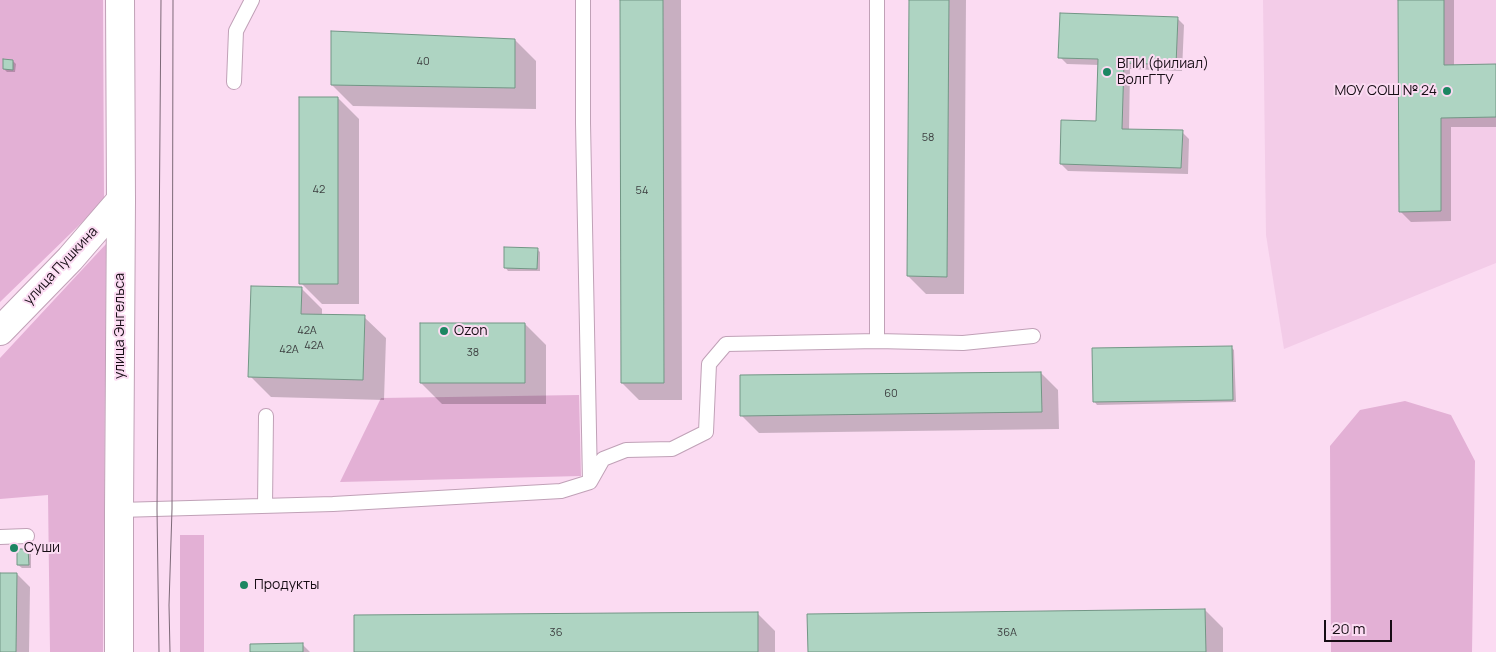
<!DOCTYPE html>
<html>
<head>
<meta charset="utf-8">
<style>
  body { margin:0 }
  #map { position:relative; width:1496px; height:652px; overflow:hidden; background:#fbdbf2; font-family:Manrope,sans-serif }
  canvas { display:block }
  .scale { position:absolute; left:1324px; top:620px; width:68px; height:22px; box-sizing:border-box; border:2px solid #170d15; border-top:0; padding-left:6px; font-size:15px; line-height:18px; white-space:nowrap; color:#170d15; -webkit-text-stroke:4px #fbdbf2; paint-order:stroke }
</style>
</head>
<body>
<div id="map">
<canvas width="1496" height="652"></canvas>
<div class="scale">20 m</div>
</div>
<script>
const ctx = document.querySelector('canvas').getContext('2d');
ctx.lineJoin = 'round';
function fillPath(path, color) {
  ctx.fillStyle = color;
  ctx.fill(path, 'evenodd');
}
function toPath(rows) {
  const path = new Path2D();
  for (const r of rows) {
    path.moveTo(r[0], r[1]);
    for (let i = 2; i < r.length; i += 2) path.lineTo(r[i], r[i + 1]);
  }
  return path;
}
function strokePath(path, color, width, dash) {
  ctx.strokeStyle = color;
  ctx.lineWidth = width;
  ctx.lineCap = dash ? 'butt' : 'round';
  ctx.setLineDash(dash || []);
  ctx.stroke(path);
}
function label(font, color, halo, rows, align = 'center') {
  ctx.font = font + ' Manrope,sans-serif';
  ctx.lineWidth = 4;
  ctx.setLineDash([]);
  ctx.textBaseline = 'middle';
  ctx.strokeStyle = halo;
  ctx.fillStyle = color;
  for (const [text, x, y, turn = 0] of rows) {
    ctx.save();
    ctx.translate(x, y);
    ctx.rotate((+turn || 0) * Math.PI / 180);
    ctx.textAlign = isNaN(turn) ? turn : align;
    if (halo) ctx.strokeText(text, 0, 0);
    ctx.fillText(text, 0, 0);
    ctx.restore();
  }
}
fillPath(toPath([
  [1263,0,1496,0,1496,263,1284,349,1266,235]
]), '#f3cce8');
fillPath(toPath([
  [0,0,103,0,104,201,0,302],
  [106,244,103,652,50,652,48,495,0,499,0,358],
  [579,395,581,476,340,482,381,398],
  [1405,401,1451,415,1475,461,1472,652,1331,652,1330,446,1360,410],
  [180,535,204,535,204,652,180,652]
]), '#e3b0d5');
fillPath(toPath([
  [621,0,681,0,682,400,639,400,622,383],
  [910,0,966,0,964,294,926,294,908,276],
  [1399,0,1454,0,1454,66,1496,66,1496,127,1451,127,1451,221,1411,222,1400,211],
  [1177,18,1184,25,1182,71,1130,69,1129,130,1182,132,1189,139,1188,174,1068,171,1061,164,1097,123,1099,65,1067,64,1060,57],
  [515,40,536,61,536,109,353,106,332,85],
  [13,61,16,64,15,72,7,72,4,69],
  [338,98,359,119,359,304,322,304,301,283],
  [537,249,540,252,540,271,508,271,505,267],
  [301,288,322,309,322,316,364,317,386,338,384,400,271,397,250,376],
  [525,324,546,345,546,404,442,404,421,383],
  [1231,347,1234,350,1236,402,1097,405,1094,401],
  [1041,373,1058,390,1059,429,759,433,741,415],
  [28,550,31,553,31,568,22,568,18,565],
  [0,574,17,574,30,587,29,652,0,652],
  [1205,610,1223,628,1223,652,809,652],
  [757,613,775,631,775,652,355,652],
  [303,645,310,652,251,652]
]), '#0003');
const building = toPath([
  [620,0,663,0,664,383,621,383,620,0],
  [909,0,949,0,947,277,907,276,909,0],
  [1398,0,1444,0,1444,65,1496,64,1496,117,1441,118,1441,211,1399,212,1398,0],
  [1060,13,1178,17,1176,65,1124,63,1122,129,1183,130,1181,168,1060,164,1061,120,1096,121,1098,59,1058,58,1060,13],
  [331,31,515,39,515,88,331,85,331,31],
  [3,59,13,60,13,70,3,69,3,59],
  [299,97,338,97,338,284,299,284,299,97],
  [504,247,538,248,537,269,504,268,504,247],
  [251,286,302,287,301,314,365,315,363,380,248,377,251,286],
  [420,323,525,323,525,383,420,383,420,323],
  [1232,346,1233,400,1093,402,1092,348,1232,346],
  [1041,372,1042,412,740,416,740,375,1041,372],
  [17,549,28,549,29,565,17,565,17,549],
  [0,573,17,573,16,652,0,652,0,573],
  [1205,609,1206,652,808,652,807,614,1205,609],
  [758,612,758,652,354,652,354,615,758,612],
  [303,643,303,652,250,652,250,644,303,643]
]);
fillPath(building, '#aed4c2');
strokePath(building, '#729685', 1);
const lane = toPath([
  [583,0,583,123,590,482],
  [234,82,236,31,252,0],
  [877,341,877,0],
  [265,506,266,416],
  [119,510,333,504,561,491,590,482,603,459,626,450,672,449,706,432,709,364,726,344,877,341,963,343,1033,336],
  [0,537,27,536]
]);
const street = toPath([
  [0,331,70,259,121,200]
]);
const secondary = toPath([
  [119,652,119,510,121,200,120,0]
]);
strokePath(lane, '#c0a1b7', 16);
strokePath(street, '#c0a1b7', 30);
strokePath(secondary, '#c0a1b7', 30);
strokePath(lane, '#fff', 14);
strokePath(street, '#fff', 28);
strokePath(secondary, '#fff', 28);
strokePath(toPath([
  [159,652,157,509,161,0],
  [170,652,169,605,172,509,173,0]
]), '#7d6978', 1);
for (const [x, y, r, color] of [
  [1107,72,5,"#1c8662"],
  [1447,91,5,"#1c8662"],
  [444,331,5,"#1c8662"],
  [14,548,5,"#1c8662"],
  [244,585,5,"#1c8662"]
]) {
  const dot = new Path2D();
  dot.arc(x, y, r, 0, 2 * Math.PI);
  ctx.fillStyle = color;
  ctx.fill(dot);
  strokePath(dot, '#fbdbf2', 2);
}
label('11px', '#3d3f40', null, [
  ["40",423,62],
  ["58",928,138],
  ["42",319,190],
  ["54",642,191],
  ["42А",307,331],
  ["42А",314,346],
  ["42А",289,350],
  ["38",473,353],
  ["60",891,394],
  ["36",556,633],
  ["36А",1007,633]
]);
label('14px', '#170d15', '#fbdbf2', [
  ["ВПИ (филиал)",1117,64],
  ["ВолгГТУ",1117,80],
  ["МОУ СОШ № 24",1437,91,"right"],
  ["Ozon",454,331],
  ["Суши",24,548],
  ["Продукты",254,585]
], 'left');
label('14px', '#170d15', '#fbdbf2', [
  ["улица Пушкина",61,266,-47],
  ["улица Энгельса",120,326,-90]
]);
</script>
</body>
</html>
